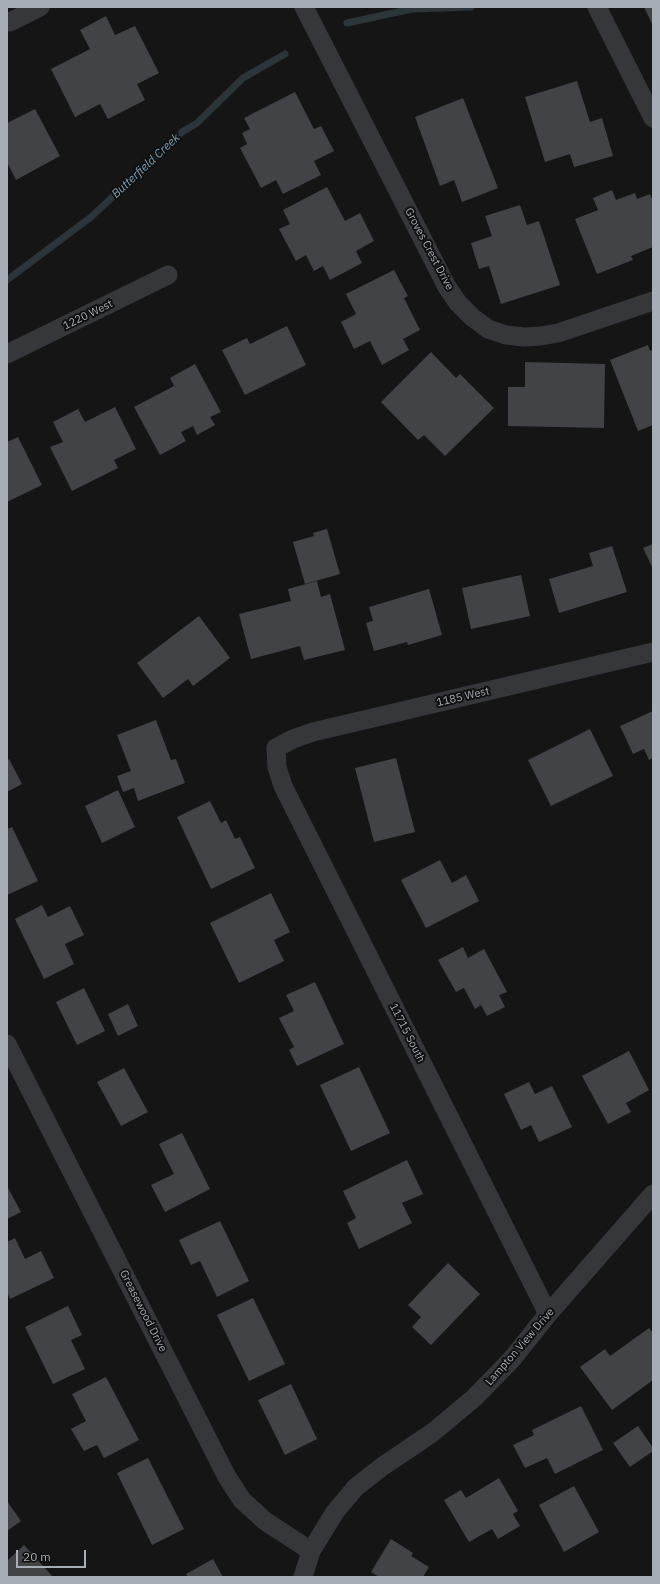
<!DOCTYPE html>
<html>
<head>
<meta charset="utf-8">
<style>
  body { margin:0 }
  #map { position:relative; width:660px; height:1584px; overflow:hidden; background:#151516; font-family:"IBM Plex Sans",sans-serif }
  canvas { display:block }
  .frame { position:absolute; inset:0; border:8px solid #a6adb7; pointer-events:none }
  .scale { position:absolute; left:16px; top:1550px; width:70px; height:18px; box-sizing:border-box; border:2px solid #a6adb7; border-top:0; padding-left:5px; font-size:12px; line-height:14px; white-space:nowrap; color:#a6adb7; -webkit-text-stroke:3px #101011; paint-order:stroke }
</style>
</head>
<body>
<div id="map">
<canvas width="660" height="1584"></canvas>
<div class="frame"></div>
<div class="scale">20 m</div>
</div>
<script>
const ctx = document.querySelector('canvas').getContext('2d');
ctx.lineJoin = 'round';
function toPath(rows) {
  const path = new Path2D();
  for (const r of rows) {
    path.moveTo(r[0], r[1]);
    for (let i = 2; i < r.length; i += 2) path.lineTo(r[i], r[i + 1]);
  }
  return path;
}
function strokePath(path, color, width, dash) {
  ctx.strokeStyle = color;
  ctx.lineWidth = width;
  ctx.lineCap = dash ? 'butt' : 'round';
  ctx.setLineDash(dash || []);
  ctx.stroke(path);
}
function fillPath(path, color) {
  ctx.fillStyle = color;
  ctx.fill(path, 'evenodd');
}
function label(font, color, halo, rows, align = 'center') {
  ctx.font = font + ' "IBM Plex Sans",sans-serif';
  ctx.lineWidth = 4;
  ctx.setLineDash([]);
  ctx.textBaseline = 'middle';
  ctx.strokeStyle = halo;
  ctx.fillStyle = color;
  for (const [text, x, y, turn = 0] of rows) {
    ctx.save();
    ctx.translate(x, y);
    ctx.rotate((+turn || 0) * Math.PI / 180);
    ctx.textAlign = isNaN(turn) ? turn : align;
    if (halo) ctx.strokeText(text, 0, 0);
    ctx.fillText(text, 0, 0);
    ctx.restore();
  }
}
strokePath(toPath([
  [347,23,412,9,471,7],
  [7,280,91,217,182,132,197,123,243,78,285,54]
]), '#2b353a', 7);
fillPath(toPath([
  [644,7,653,7,653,26],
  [106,16,115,35,135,26,159,73,137,84,145,100,108,119,100,104,75,117,51,69,90,49,80,30],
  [577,81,590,122,602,118,613,156,574,167,570,154,545,162,525,97],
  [295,92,314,129,321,126,334,151,314,161,321,175,283,194,276,180,261,188,240,148,247,144,242,133,250,129,244,118],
  [463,98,498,188,462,202,454,180,440,186,415,117],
  [35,109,60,156,16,180,7,162,7,123],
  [327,187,345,221,360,213,374,241,356,251,362,263,330,280,323,266,314,271,306,255,296,261,279,229,290,224,283,210],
  [612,190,616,200,635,193,637,199,650,194,653,201,653,247,631,256,633,260,597,274,575,219,598,210,593,198],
  [520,205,527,225,539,221,560,285,501,304,489,266,479,269,471,243,492,236,485,216],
  [394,270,408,296,404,298,420,330,403,339,409,350,382,365,370,341,354,349,341,322,356,314,346,294],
  [287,326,306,365,245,395,222,350,247,338,250,344],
  [648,345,650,351,653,349,653,425,638,431,610,360],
  [431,352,456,378,460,374,494,408,445,456,424,435,418,440,381,402],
  [525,362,605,364,604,428,508,426,508,387,525,387],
  [195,364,221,412,210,417,215,425,197,435,193,426,181,432,186,441,160,455,134,407,174,386,170,378],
  [115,407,136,449,114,460,118,468,72,491,50,447,63,442,53,422,78,409,85,422],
  [18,437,42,485,7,502,7,442],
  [327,529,340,574,305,584,293,542,314,536,313,533],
  [653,544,653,569,643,548],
  [612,546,627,592,559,613,549,579,593,566,589,553],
  [521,575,530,616,471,629,462,588],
  [317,581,321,597,330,594,345,650,304,660,300,646,251,659,239,614,291,601,288,589],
  [429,589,442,635,408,645,407,642,374,651,366,623,373,621,369,607],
  [199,616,230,658,193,686,188,679,163,698,137,663],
  [653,711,653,758,649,760,644,749,633,754,620,726],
  [156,720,171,760,176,759,185,783,138,801,134,788,123,792,117,776,131,771,117,735],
  [590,729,613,776,551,806,528,760],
  [396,758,415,832,374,842,355,768],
  [9,759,22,784,7,792,7,761],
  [118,790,135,827,102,843,85,806],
  [210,801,221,823,226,820,235,839,240,837,255,868,211,889,177,817],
  [12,827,38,881,7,895,7,829],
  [440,860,452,883,466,875,479,901,426,928,401,880],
  [271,893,290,932,274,940,284,961,239,983,210,923],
  [42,905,48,917,70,906,84,935,65,944,74,964,44,979,15,919],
  [463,947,468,958,484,949,507,992,499,995,505,1007,487,1016,481,1005,475,1009,464,988,456,992,438,960],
  [315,982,344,1044,297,1066,289,1050,294,1047,279,1018,294,1011,286,995],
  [84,988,105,1031,77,1045,56,1002],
  [128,1004,138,1026,118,1036,108,1014],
  [629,1051,649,1090,626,1103,631,1112,608,1124,582,1076],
  [359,1067,390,1133,351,1151,320,1085],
  [124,1068,148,1112,121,1126,97,1082],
  [529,1082,535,1094,552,1086,572,1127,539,1142,531,1125,521,1130,504,1094],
  [182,1133,210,1189,165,1212,151,1185,174,1174,159,1144],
  [407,1160,423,1194,402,1203,412,1223,359,1249,347,1223,356,1218,343,1191],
  [7,1186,21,1212,7,1219],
  [220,1221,249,1281,217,1297,200,1261,191,1265,179,1240],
  [15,1238,25,1259,41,1251,54,1278,10,1299,7,1292,7,1242],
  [448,1263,480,1294,431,1345,412,1327,421,1317,408,1305],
  [253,1298,285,1364,249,1381,217,1315],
  [68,1306,82,1335,71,1340,85,1369,53,1384,25,1327],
  [649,1328,653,1333,653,1380,612,1410,580,1367,605,1349,610,1356],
  [106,1377,139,1440,104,1458,97,1445,84,1451,71,1429,86,1421,72,1394],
  [291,1384,317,1439,285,1455,258,1400],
  [581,1406,603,1450,555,1474,547,1458,525,1468,513,1445,534,1435,532,1430],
  [638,1426,653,1448,653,1451,630,1467,613,1443],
  [148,1458,184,1529,152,1545,117,1473],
  [499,1478,518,1511,513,1514,520,1526,498,1539,492,1529,469,1542,444,1500,461,1490,466,1498],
  [574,1486,599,1532,564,1552,539,1505],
  [7,1501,21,1521,7,1531],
  [391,1539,413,1553,411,1556,429,1567,423,1577,379,1577,371,1572],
  [24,1545,53,1577,7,1577,7,1561],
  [213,1559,223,1577,188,1577,186,1574]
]), '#414346');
strokePath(toPath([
  [304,7,447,287,458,303,472,317,488,329,506,335,524,337,541,336,558,333,653,301],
  [597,7,653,118],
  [10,22,40,7],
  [7,354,168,275],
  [7,1044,227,1477,242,1500,265,1521,311,1551],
  [548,1314,283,786,277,767,276,748,293,739,313,732,653,652],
  [303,1577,311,1551,335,1512,356,1487,383,1466,432,1433,474,1398,512,1359,548,1314,653,1194]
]), '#36373b', 19);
label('11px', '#a6adb7', '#101011', [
  ["Groves Crest Drive",429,249,62],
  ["1220 West",88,315,-26],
  ["1185 West",463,697,-13],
  ["11715 South",407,1033,63],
  ["Greasewood Drive",143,1311,63],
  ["Lampton View Drive",520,1347,-49]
]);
label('italic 12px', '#7d9fb2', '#101011', [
  ["Butterfield Creek",146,166,-43]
]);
</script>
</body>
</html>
